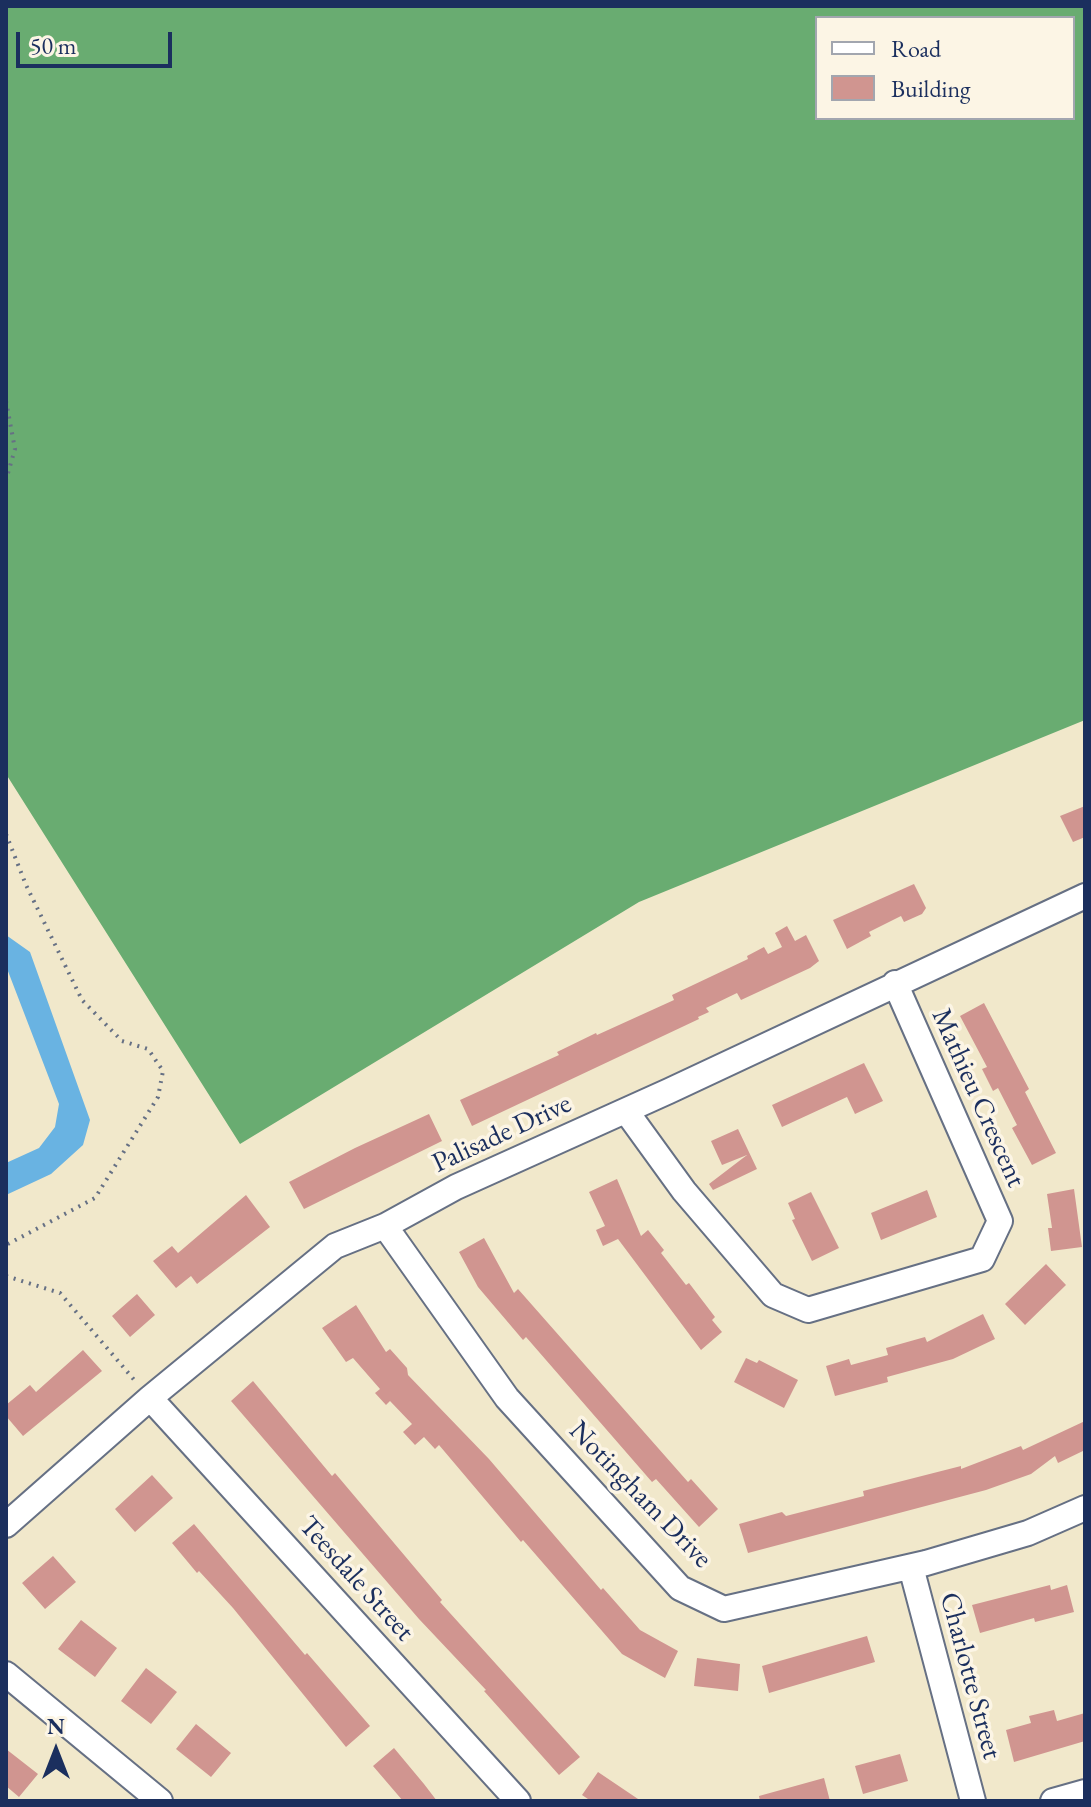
<!DOCTYPE html>
<html>
<head>
<meta charset="utf-8">
<style>
  body { margin:0 }
  #map { position:relative; width:1091px; height:1807px; overflow:hidden; background:#f1e8cb; font-family:"EB Garamond",serif }
  canvas { display:block }
  .frame { position:absolute; inset:0; border:8px solid #1b2f5e; pointer-events:none }
  .legend { position:absolute; left:815px; top:16px; width:260px; height:104px; box-sizing:border-box; background:#fcf5e5; border:2px solid #a2a6af; margin:0; padding:10px 14px; list-style:none; font-size:24px; color:#1b2f5e }
  .legend li { display:flex; align-items:center; gap:16px; height:40px }
  .legend b { width:40px; border:2px solid #a2a6af }
  .north { position:absolute; left:16px; top:1711px; width:80px; height:80px; -webkit-text-stroke:6px #fcf5e5; paint-order:stroke; rotate:0deg; font-size:22px; font-weight:700; line-height:32px; text-align:center; color:#1b2f5e }
  .north::after { content:''; display:block; margin:auto; width:28px; height:36px; background:#1b2f5e; clip-path:polygon(50% 0,100% 100%,50% 72%,0 100%) }
  .scale { position:absolute; left:16px; top:32px; width:156px; height:36px; box-sizing:border-box; border:4px solid #1b2f5e; border-top:0; padding-left:10px; font-size:24px; line-height:28px; white-space:nowrap; color:#1b2f5e; -webkit-text-stroke:6px #fcf5e5; paint-order:stroke }
</style>
</head>
<body>
<div id="map">
<canvas width="1091" height="1807"></canvas>
<div class="frame"></div>
<ul class="legend">
<li><b style="height:10px;background:#fff"></b>Road</li>
<li><b style="height:22px;background:#d09590"></b>Building</li>
</ul>
<div class="north">N</div>
<div class="scale">50 m</div>
</div>
<script>
const ctx = document.querySelector('canvas').getContext('2d');
ctx.lineJoin = 'round';
function fillPath(path, color) {
  ctx.fillStyle = color;
  ctx.fill(path, 'evenodd');
}
function toPath(rows) {
  const path = new Path2D();
  for (const r of rows) {
    path.moveTo(r[0], r[1]);
    for (let i = 2; i < r.length; i += 2) path.lineTo(r[i], r[i + 1]);
  }
  return path;
}
function strokePath(path, color, width, dash) {
  ctx.strokeStyle = color;
  ctx.lineWidth = width;
  ctx.lineCap = dash ? 'butt' : 'round';
  ctx.setLineDash(dash || []);
  ctx.stroke(path);
}
function label(font, color, halo, rows, align = 'center') {
  ctx.font = font + ' "EB Garamond",serif';
  ctx.lineWidth = 7;
  ctx.setLineDash([]);
  ctx.textBaseline = 'middle';
  ctx.strokeStyle = halo;
  ctx.fillStyle = color;
  for (const [text, x, y, turn = 0] of rows) {
    ctx.save();
    ctx.translate(x, y);
    ctx.rotate((+turn || 0) * Math.PI / 180);
    ctx.textAlign = isNaN(turn) ? turn : align;
    if (halo) ctx.strokeText(text, 0, 0);
    ctx.fillText(text, 0, 0);
    ctx.restore();
  }
}
fillPath(toPath([
  [6,6,1085,6,1085,720,639,902,240,1144,6,774],
  [817,18,1073,18,1073,118,817,118]
]), '#69ac71');
fillPath(toPath([
  [6,935,30,952,90,1120,83,1145,51,1174,6,1195,6,1163,39,1148,55,1127,59,1104,6,966]
]), '#69b3e2');
fillPath(toPath([
  [1085,806,1085,837,1073,842,1060,816],
  [914,884,926,908,922,914,904,922,901,916,869,932,871,936,847,949,833,920],
  [787,926,795,941,806,935,819,961,810,968,741,1000,737,993,706,1008,709,1012,698,1017,699,1019,472,1126,460,1100,559,1055,557,1052,596,1033,597,1035,674,1000,672,995,748,959,747,956,764,947,768,954,782,947,775,933],
  [984,1003,1029,1089,1025,1092,1056,1153,1032,1165,1012,1128,1017,1125,998,1088,993,1091,982,1069,987,1067,960,1016],
  [864,1063,883,1101,855,1114,847,1097,782,1127,772,1105],
  [429,1114,442,1141,304,1209,289,1182,355,1148],
  [738,1129,757,1169,713,1190,709,1184,747,1155,722,1165,711,1141],
  [617,1179,641,1236,648,1230,664,1250,661,1253,686,1285,689,1283,715,1317,712,1320,722,1332,701,1350,618,1239,603,1246,596,1230,605,1226,589,1192],
  [1074,1189,1082,1247,1051,1251,1048,1228,1052,1228,1047,1194],
  [927,1190,937,1217,881,1240,871,1213],
  [811,1192,839,1248,812,1261,792,1220,795,1219,788,1203],
  [246,1195,270,1227,197,1284,191,1276,176,1288,153,1261,172,1246,178,1253],
  [484,1238,514,1293,518,1289,688,1482,691,1479,718,1509,699,1527,656,1479,652,1482,526,1337,523,1340,478,1287,459,1252],
  [1046,1264,1066,1285,1025,1325,1005,1304],
  [137,1294,155,1315,130,1337,112,1316],
  [356,1305,386,1352,390,1349,407,1368,408,1375,489,1459,601,1590,603,1588,640,1630,678,1651,665,1678,622,1654,523,1540,521,1542,439,1445,435,1449,424,1437,415,1445,403,1432,412,1424,390,1401,386,1405,375,1393,380,1389,353,1358,346,1362,322,1328],
  [983,1314,995,1339,953,1359,887,1377,888,1382,835,1396,826,1366,849,1359,851,1365,888,1355,886,1348,925,1337,927,1342],
  [83,1350,102,1371,23,1436,6,1416,6,1405,30,1385,36,1392],
  [746,1358,757,1363,759,1360,798,1380,784,1408,734,1382],
  [253,1381,332,1476,335,1473,362,1505,442,1600,440,1602,580,1757,559,1775,484,1691,486,1690,419,1619,231,1401],
  [1085,1421,1085,1450,1058,1463,1055,1456,1031,1474,986,1490,748,1553,739,1524,782,1512,786,1516,864,1496,863,1491,961,1466,961,1469,1021,1446,1023,1450],
  [152,1475,173,1498,135,1532,115,1509],
  [194,1524,305,1655,307,1653,370,1726,346,1747,233,1608,199,1571,197,1573,172,1543],
  [53,1556,76,1582,45,1609,22,1583],
  [1050,1585,1051,1590,1067,1585,1074,1612,1035,1622,1034,1618,980,1633,972,1605],
  [81,1620,117,1648,95,1677,58,1649],
  [867,1636,875,1662,769,1693,762,1666],
  [697,1658,740,1664,738,1691,694,1686],
  [146,1668,177,1692,151,1724,121,1701],
  [1054,1710,1057,1721,1085,1713,1085,1741,1014,1762,1006,1730,1031,1723,1029,1716],
  [196,1724,231,1753,211,1777,176,1749],
  [394,1748,424,1784,437,1801,403,1801,373,1766],
  [6,1749,38,1774,19,1797,6,1786],
  [900,1754,908,1781,863,1794,855,1766],
  [598,1772,641,1801,591,1801,582,1795],
  [824,1778,830,1801,760,1801,759,1796]
]), '#d09590');
const minor = toPath([
  [626,1111,684,1191,773,1295,808,1310,982,1259,1000,1221,895,983],
  [385,1226,507,1398,680,1588,724,1609,926,1563,1028,1533,1085,1508],
  [150,1398,518,1801],
  [6,1525,150,1398,335,1246,385,1226,456,1187,669,1091,1085,896],
  [911,1567,973,1801],
  [6,1674,160,1801],
  [1053,1801,1085,1792]
]);
strokePath(minor, '#667084', 28);
strokePath(toPath([
  [6,401,15,449,6,480],
  [6,834,26,885,82,1000,122,1041,148,1049,163,1071,158,1097,95,1198,6,1245],
  [6,1276,60,1293,136,1382]
]), '#667084', 4, [2, 6]);
strokePath(minor, '#fff', 24);
label('28px', '#1b2f5e', '#fcf5e5', [
  ["Mathieu Crescent",978,1098,66],
  ["Palisade Drive",502,1134,-25],
  ["Notingham Drive",640,1495,46],
  ["Teesdale Street",356,1579,48],
  ["Charlotte Street",970,1676,75]
]);
</script>
</body>
</html>
